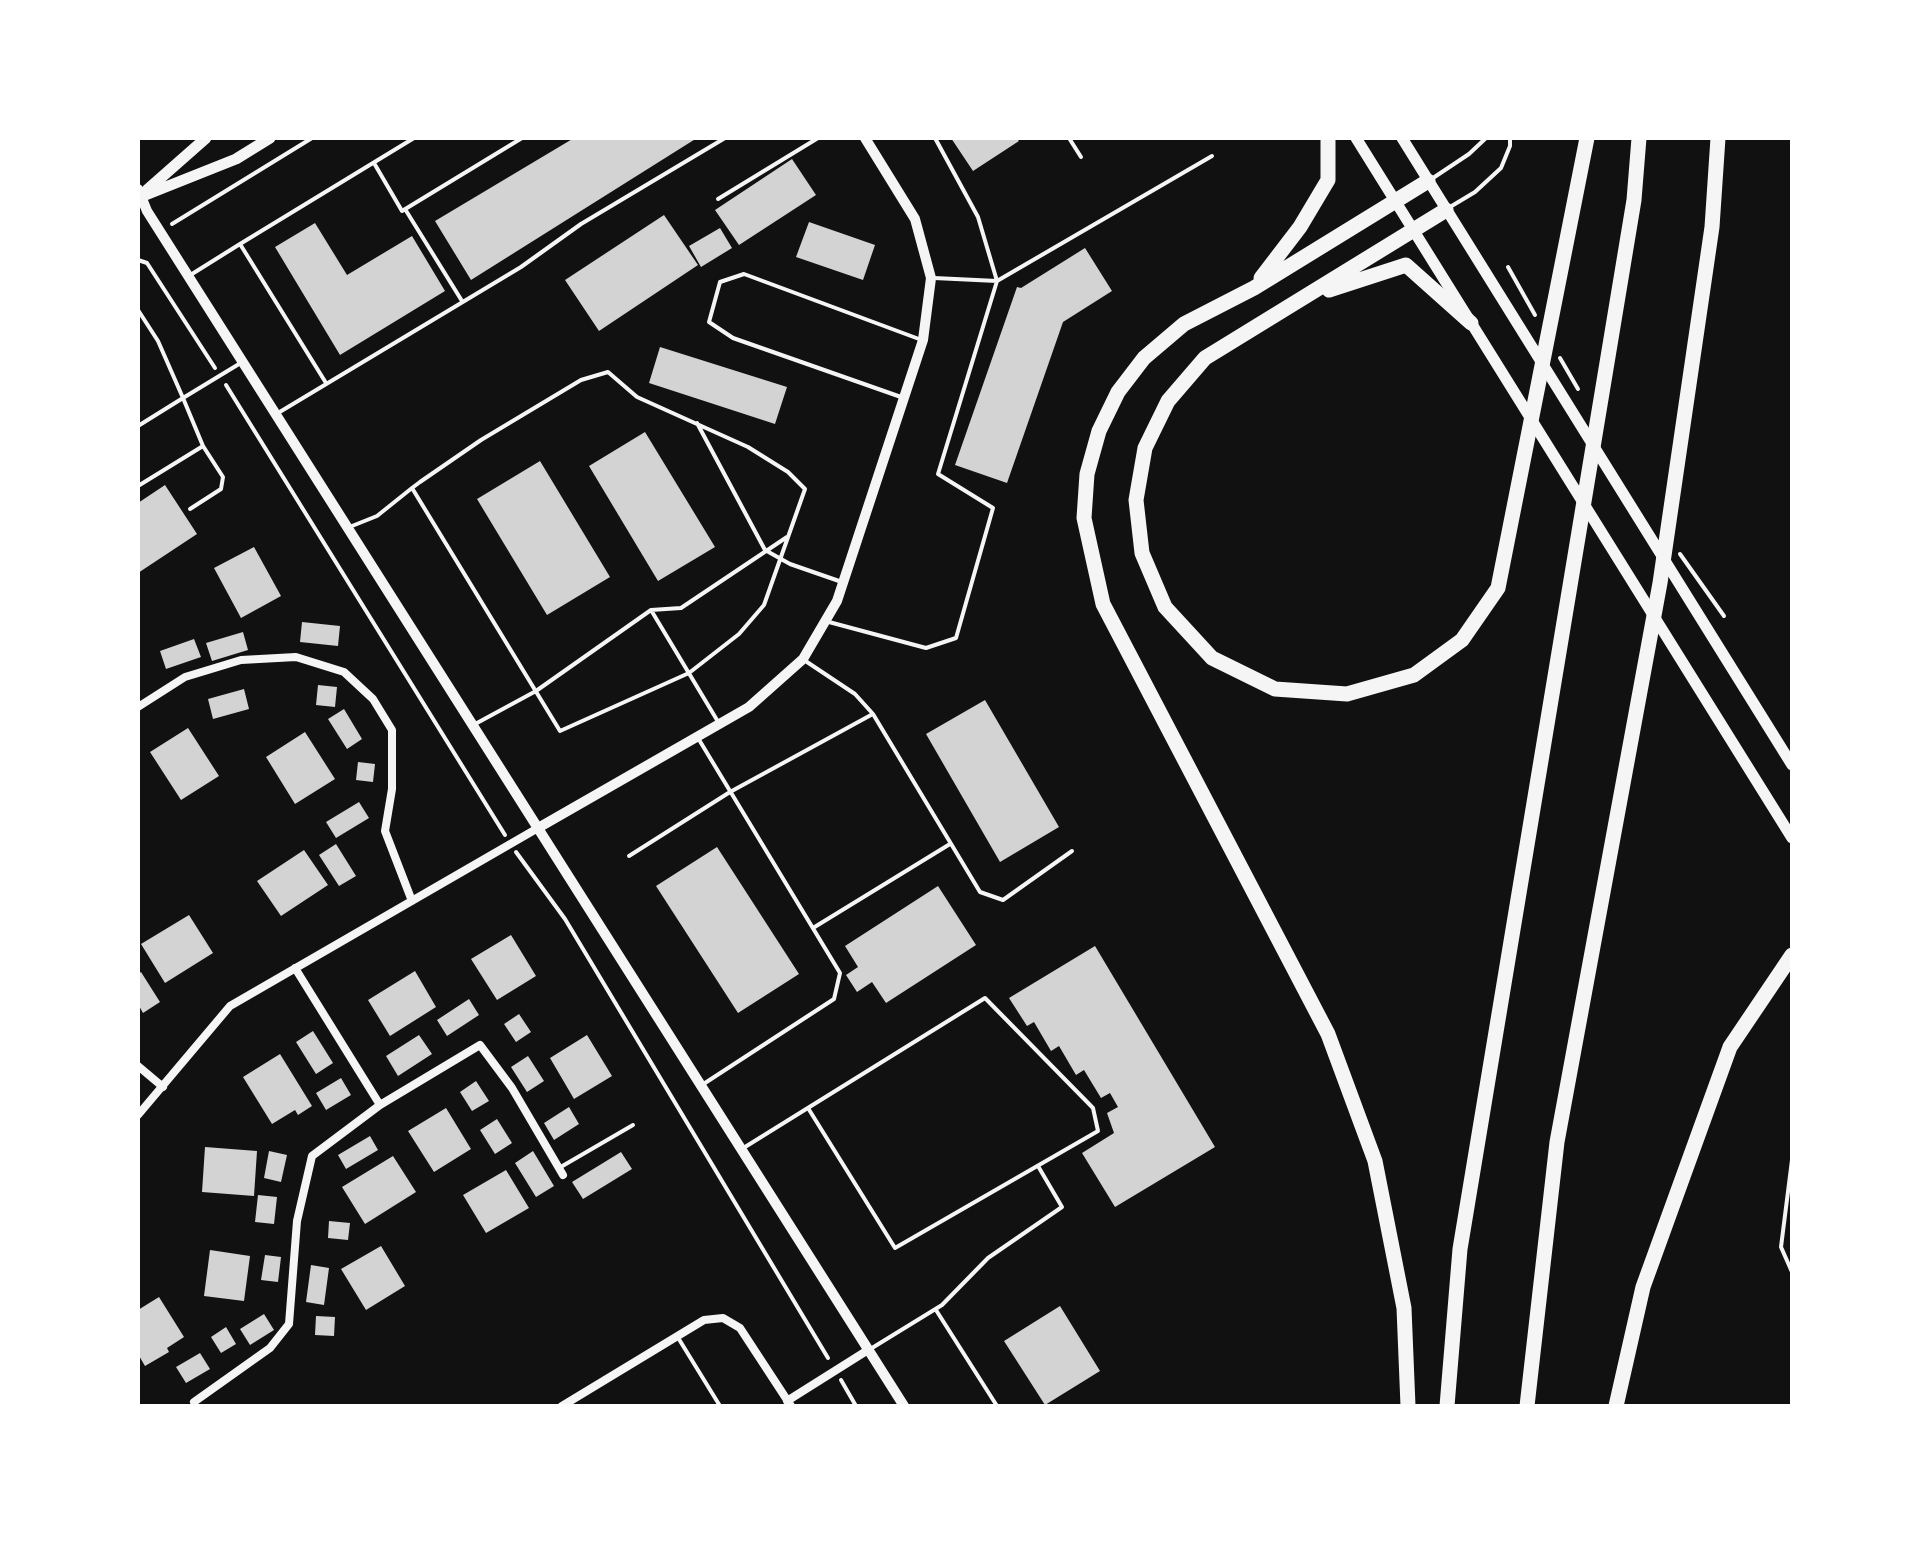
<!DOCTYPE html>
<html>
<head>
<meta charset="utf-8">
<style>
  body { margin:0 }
  #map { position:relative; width:1930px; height:1544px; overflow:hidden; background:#111; font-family:"Roboto Condensed",sans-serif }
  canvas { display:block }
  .frame { position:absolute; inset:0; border:140px solid #fff; pointer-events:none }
</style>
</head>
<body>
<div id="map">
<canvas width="1930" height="1544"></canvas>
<div class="frame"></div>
</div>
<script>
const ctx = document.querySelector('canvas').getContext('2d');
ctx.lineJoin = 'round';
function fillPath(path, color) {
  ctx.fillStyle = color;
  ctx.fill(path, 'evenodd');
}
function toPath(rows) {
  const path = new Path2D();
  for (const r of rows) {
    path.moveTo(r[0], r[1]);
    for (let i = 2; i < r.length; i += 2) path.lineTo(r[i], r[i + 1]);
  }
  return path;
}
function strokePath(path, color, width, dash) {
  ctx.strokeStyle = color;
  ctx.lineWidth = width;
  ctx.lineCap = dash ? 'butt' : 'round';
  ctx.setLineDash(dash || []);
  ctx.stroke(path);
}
fillPath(toPath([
  [574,138,697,138,471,280,435,221],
  [951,138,1016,138,1019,141,973,171],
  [792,159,816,195,739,245,715,210],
  [664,215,698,265,599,331,565,280],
  [809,222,875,245,863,280,796,257],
  [315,223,347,275,412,236,445,291,340,355,275,247],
  [720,228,732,248,701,267,689,246],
  [1085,248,1112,291,1063,322,1007,483,955,465,1017,287,1021,288],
  [660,347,787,387,775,424,649,383],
  [645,432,715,547,658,581,589,466],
  [540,461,610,577,547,615,477,499],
  [165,485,197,534,138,573,138,503],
  [254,547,281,596,241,618,214,568],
  [302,622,340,626,338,646,300,642],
  [243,632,248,650,212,661,206,643],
  [194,639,201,657,166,669,160,651],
  [318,685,337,687,335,707,316,705],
  [244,689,249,709,213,719,208,699],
  [985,700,1059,827,1000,862,926,734],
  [344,709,362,739,347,749,328,719],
  [188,728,219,776,181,800,150,752],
  [305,732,335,779,295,804,266,757],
  [358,762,375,764,373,782,356,780],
  [359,802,369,818,336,838,326,822],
  [336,844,356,876,339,886,319,855],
  [717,847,799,974,738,1013,656,886],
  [304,850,328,885,281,916,257,881],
  [938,886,976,945,886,1003,872,982,857,992,846,975,858,967,845,946],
  [189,915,213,953,165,983,141,944],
  [511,935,536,976,497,1000,471,959],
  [1095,946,1215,1147,1115,1207,1082,1153,1114,1133,1107,1113,1118,1107,1110,1093,1101,1098,1084,1070,1076,1075,1059,1046,1051,1051,1034,1022,1027,1026,1009,998],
  [415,971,436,1007,390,1036,368,1000],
  [141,972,160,1002,143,1013,138,1004,138,974],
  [469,999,479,1015,447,1036,437,1020],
  [519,1014,531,1032,516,1042,504,1024],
  [313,1031,333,1063,316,1074,296,1042],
  [419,1035,432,1054,398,1076,386,1056],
  [587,1035,612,1076,574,1099,550,1058],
  [280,1054,312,1106,298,1115,295,1110,272,1124,243,1077],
  [528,1056,544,1081,527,1092,511,1067],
  [341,1078,351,1095,326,1110,316,1093],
  [476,1081,489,1101,472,1111,460,1092],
  [569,1107,579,1124,554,1140,544,1123],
  [446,1108,471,1149,434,1172,408,1131],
  [497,1119,512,1143,495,1154,480,1130],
  [370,1136,378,1150,346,1169,338,1155],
  [205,1147,257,1151,254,1196,202,1192],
  [269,1151,287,1155,281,1182,264,1178],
  [533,1151,554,1186,536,1197,515,1163],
  [621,1152,632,1169,583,1199,572,1182],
  [393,1156,416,1192,365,1224,342,1187],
  [506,1170,529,1208,486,1233,463,1195],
  [258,1195,277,1197,274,1224,255,1222],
  [329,1221,350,1223,348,1240,328,1238],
  [381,1246,405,1286,366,1310,341,1269],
  [210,1250,250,1256,244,1301,204,1296],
  [265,1255,281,1257,278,1282,261,1280],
  [311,1265,329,1268,324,1305,306,1302],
  [159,1297,184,1337,167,1348,169,1352,145,1366,138,1354,138,1310],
  [1060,1306,1100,1371,1045,1405,1004,1341],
  [264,1314,274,1330,250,1345,240,1329],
  [316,1316,335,1317,334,1336,315,1335],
  [226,1327,236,1344,221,1353,211,1337],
  [200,1353,210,1369,186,1383,176,1367]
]), '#d3d3d3');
strokePath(toPath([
  [172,224,312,138],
  [138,260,147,263,215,368],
  [1508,267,1535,315],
  [1560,358,1578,389],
  [226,385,505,835],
  [1680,554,1724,616],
  [516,852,565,919,828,1358],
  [841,1380,856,1406]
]), '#f5f5f5', 4);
strokePath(toPath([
  [1069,138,1081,157],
  [374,163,402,211,522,138],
  [1430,180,1469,154,1486,138],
  [718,199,818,138],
  [1450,207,1475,192,1501,168,1510,146,1510,138],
  [405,209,462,301],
  [240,244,414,138],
  [192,274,240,244,326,383],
  [934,278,997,281,978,217,935,138],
  [138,310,158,341,183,398,239,364],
  [901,397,733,338,709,322,720,282,744,274,919,339],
  [278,413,521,267,581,224,725,138],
  [697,423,765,550,790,564,839,581],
  [138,426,183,398,203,446,138,486],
  [190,509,221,489,223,477,203,446],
  [352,526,377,516,412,488,420,482,481,440,581,380,608,372,637,397,748,447,788,472,805,489,764,605,739,634,689,673,560,731,412,488],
  [651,610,717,720],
  [829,622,926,648,956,638,993,508,938,474,997,281,1212,156],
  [807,662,855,694,873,714,980,892,1003,900,1072,851],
  [477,723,536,691,651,610,681,608,787,537],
  [698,738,840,973,834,999,705,1083],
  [629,856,730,792,871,715],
  [813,928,950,844],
  [745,1147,985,998,1093,1108,1098,1131,895,1248,808,1108],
  [1792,1160,1781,1247,1792,1272],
  [559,1168,633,1125],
  [936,1310,997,1406],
  [677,1336,720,1406],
  [872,1348,942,1305,988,1258,1062,1207,1038,1166]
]), '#f5f5f5', 4);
strokePath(toPath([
  [138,707,185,677,241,660,296,657,344,672,373,699,392,730,392,789,385,831,412,901],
  [295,968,380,1105],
  [138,1066,163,1087],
  [138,1115,230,1006,538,828],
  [787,1401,868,1350],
  [194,1402,270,1348,289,1324,297,1221,312,1156,380,1105,480,1045,512,1088,563,1175],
  [562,1406,704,1320,723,1318,740,1328,791,1406]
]), '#f5f5f5', 8);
strokePath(toPath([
  [138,189,147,211,904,1406],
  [538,828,749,707,803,659,837,601,923,340,931,278,915,219,865,138]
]), '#f5f5f5', 10);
strokePath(toPath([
  [1356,138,1792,838],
  [1402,138,1792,765],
  [147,190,206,138],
  [138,198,236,159,270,138]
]), '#f5f5f5', 11);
strokePath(toPath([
  [1446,210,1205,358,1168,401,1145,448,1136,500,1142,553,1165,607,1212,658,1275,689,1347,694,1414,675,1462,640,1498,588,1587,138],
  [1261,278,1300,227,1328,180,1328,138],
  [1329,290,1406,265,1471,323],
  [1408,1406,1404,1308,1375,1161,1328,1034,1103,604,1084,518,1087,474,1099,431,1118,392,1144,358,1184,324,1254,288,1428,181],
  [1447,1406,1460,1249,1634,200,1639,138],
  [1527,1406,1557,1142,1660,583,1712,227,1718,138],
  [1616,1406,1643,1287,1730,1047,1792,955]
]), '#f5f5f5', 15);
</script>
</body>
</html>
